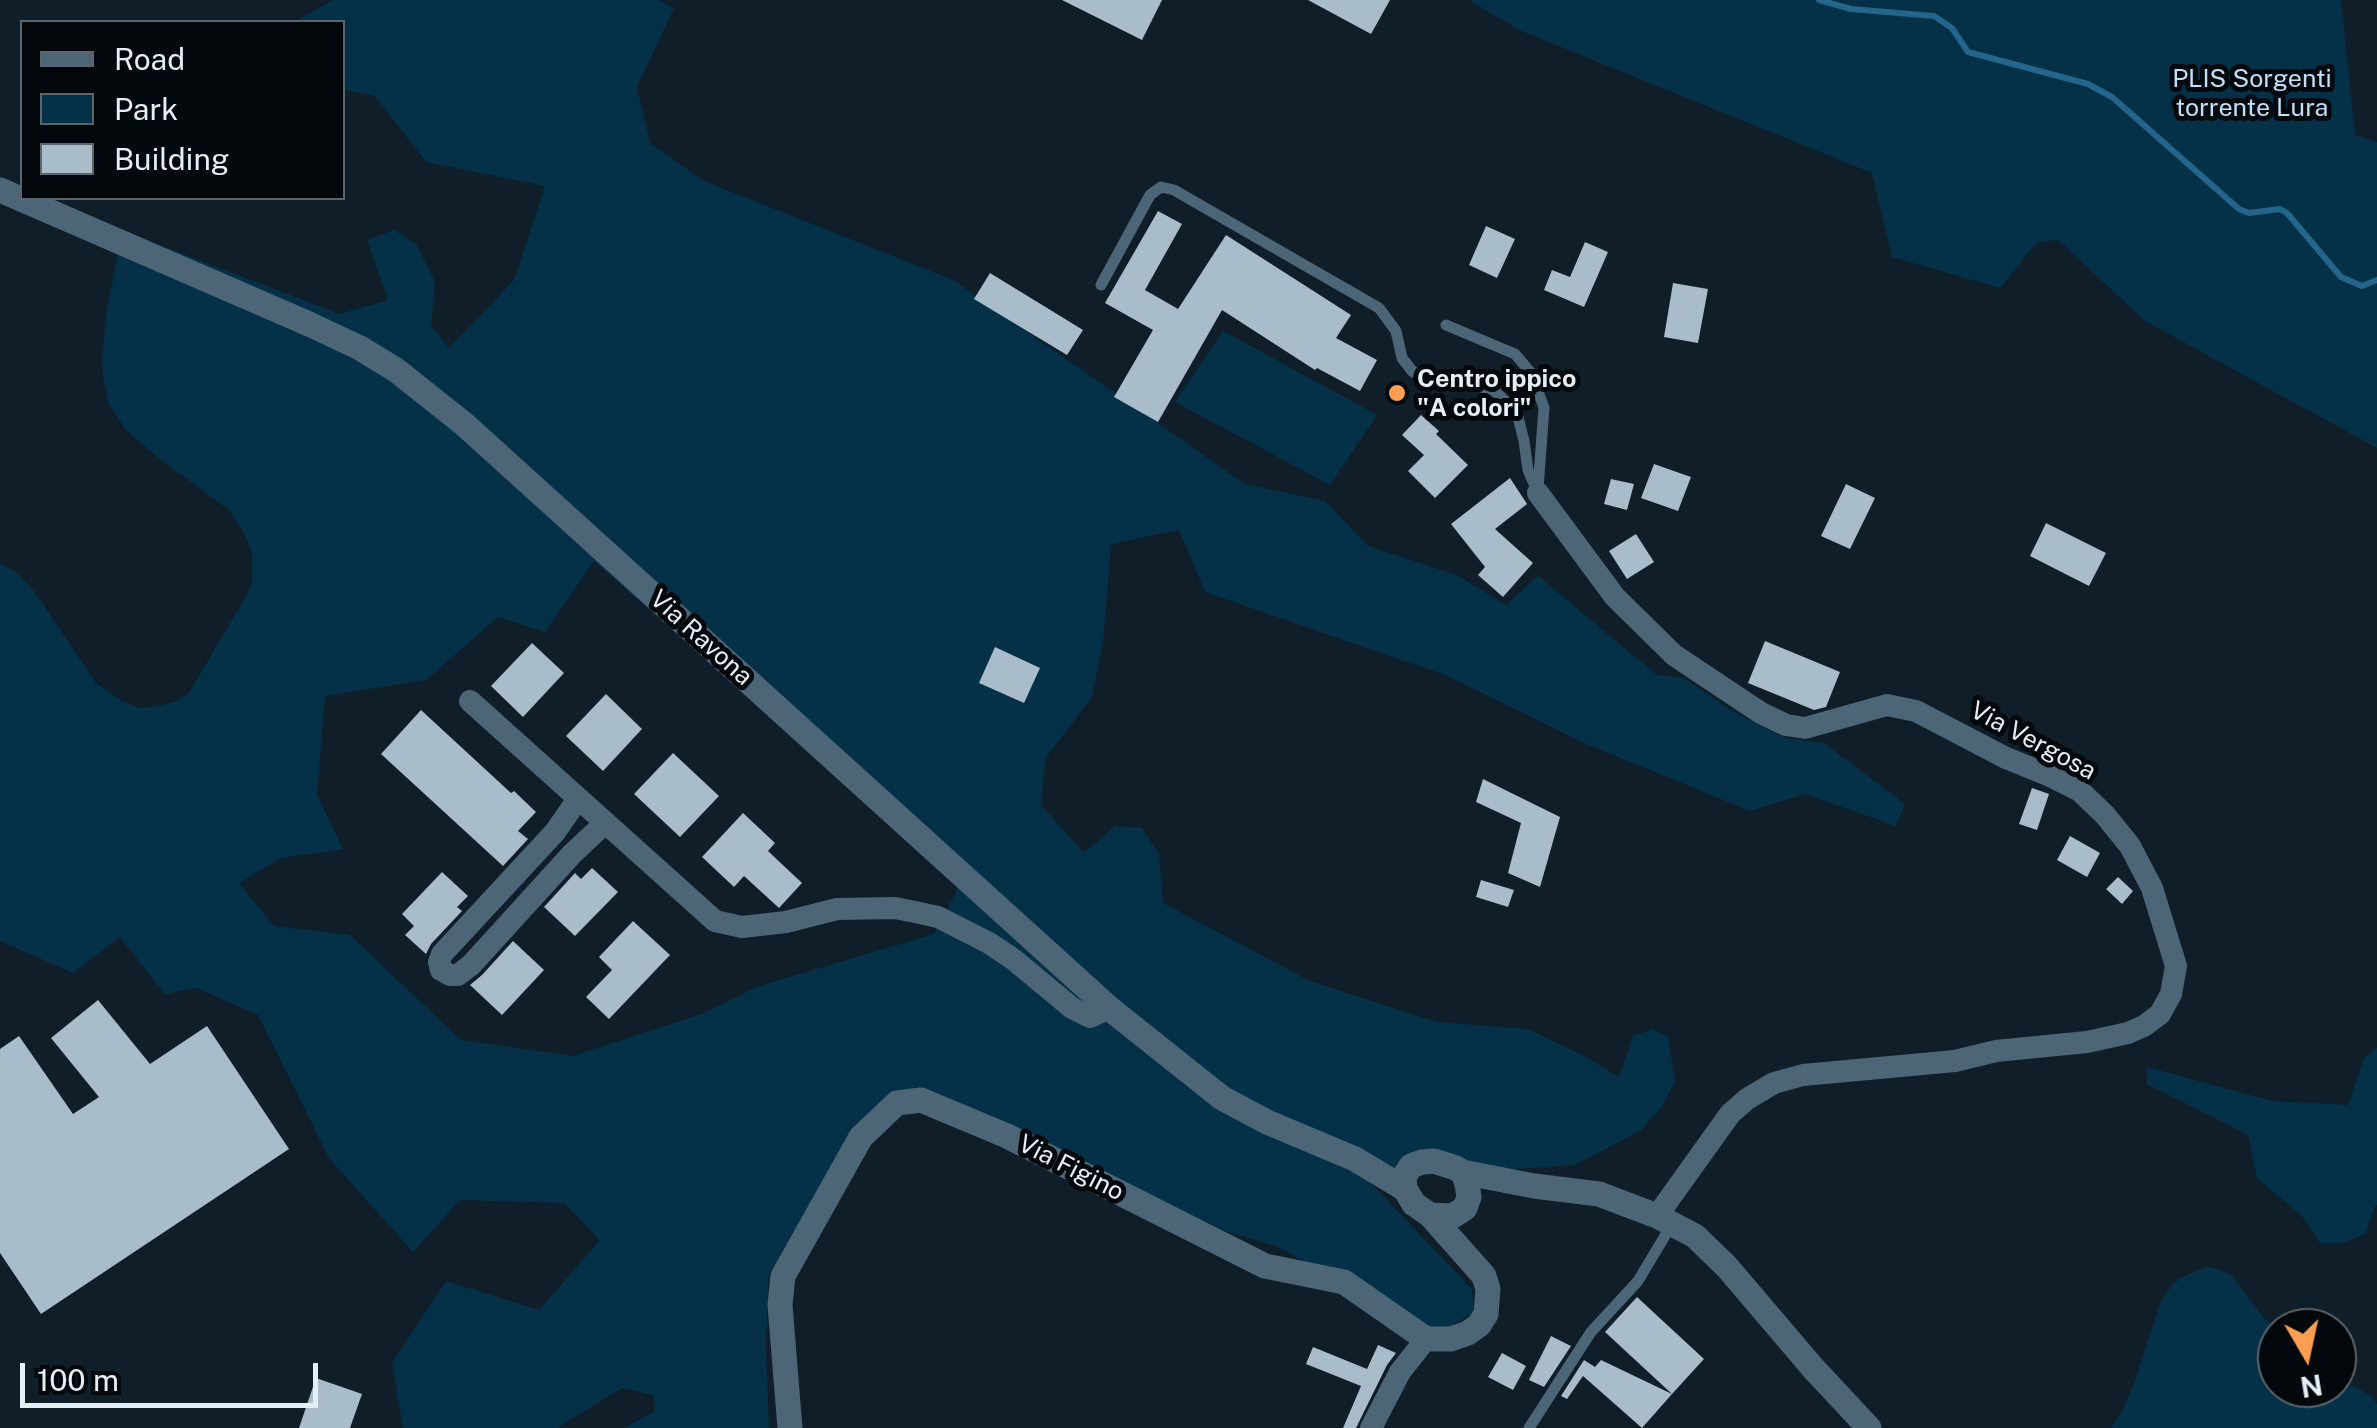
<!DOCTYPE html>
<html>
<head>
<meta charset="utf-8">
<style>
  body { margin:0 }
  #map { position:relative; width:2377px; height:1428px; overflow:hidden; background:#0f1e28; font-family:"Public Sans",sans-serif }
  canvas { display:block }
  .legend { position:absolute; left:20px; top:20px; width:325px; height:180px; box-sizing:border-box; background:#03080c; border:2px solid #5d646a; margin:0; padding:12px 18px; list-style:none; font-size:30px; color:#e5eff6 }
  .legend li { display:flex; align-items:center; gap:20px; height:50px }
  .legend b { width:50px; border:2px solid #5d646a }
  .north { position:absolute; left:2257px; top:1308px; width:100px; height:100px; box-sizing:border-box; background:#03080c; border:2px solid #5d646a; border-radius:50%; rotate:171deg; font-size:28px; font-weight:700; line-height:40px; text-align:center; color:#e5eff6 }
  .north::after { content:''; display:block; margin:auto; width:35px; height:45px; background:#fb9e52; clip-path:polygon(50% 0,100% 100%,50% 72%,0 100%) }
  .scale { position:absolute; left:20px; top:1363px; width:298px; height:45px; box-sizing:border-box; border:5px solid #e5eff6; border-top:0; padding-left:12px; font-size:30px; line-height:35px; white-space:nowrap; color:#e5eff6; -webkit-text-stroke:8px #03080c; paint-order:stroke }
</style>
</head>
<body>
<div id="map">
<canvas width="2377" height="1428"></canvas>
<ul class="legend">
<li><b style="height:12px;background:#4d6677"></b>Road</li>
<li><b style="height:28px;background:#053148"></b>Park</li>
<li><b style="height:28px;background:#a8bcc9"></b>Building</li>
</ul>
<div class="north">N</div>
<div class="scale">100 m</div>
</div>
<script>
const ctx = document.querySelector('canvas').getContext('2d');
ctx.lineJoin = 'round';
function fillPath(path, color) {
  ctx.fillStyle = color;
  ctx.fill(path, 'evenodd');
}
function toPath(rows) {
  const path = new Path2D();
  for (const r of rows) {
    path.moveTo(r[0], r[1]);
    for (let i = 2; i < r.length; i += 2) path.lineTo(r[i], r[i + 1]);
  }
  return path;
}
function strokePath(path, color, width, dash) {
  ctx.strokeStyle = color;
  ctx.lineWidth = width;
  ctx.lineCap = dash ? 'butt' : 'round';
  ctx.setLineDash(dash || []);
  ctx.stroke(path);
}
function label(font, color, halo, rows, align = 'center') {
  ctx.font = font + ' "Public Sans",sans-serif';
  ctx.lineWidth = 10;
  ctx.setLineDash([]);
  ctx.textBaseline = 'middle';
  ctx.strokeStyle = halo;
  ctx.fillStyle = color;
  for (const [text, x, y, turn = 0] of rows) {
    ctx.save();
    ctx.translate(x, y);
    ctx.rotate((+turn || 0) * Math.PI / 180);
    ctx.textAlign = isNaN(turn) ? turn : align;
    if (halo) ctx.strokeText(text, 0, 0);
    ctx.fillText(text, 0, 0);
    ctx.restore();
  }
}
fillPath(toPath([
  [333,0,659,0,674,8,637,87,650,143,704,181,953,280,1245,484,1325,501,1368,546,1457,575,1506,605,1538,576,1657,675,1684,678,1730,710,1786,738,1824,743,1905,804,1896,826,1805,794,1750,811,1582,742,1448,676,1205,592,1179,530,1111,544,1103,643,1092,697,1045,759,1041,805,1084,853,1115,826,1142,828,1159,854,1163,903,1310,981,1437,1022,1528,1029,1584,1056,1619,1077,1633,1036,1653,1029,1668,1037,1675,1081,1661,1108,1641,1130,1575,1165,1367,1179,1472,1289,1474,1312,1448,1328,1425,1328,1276,1246,1228,1232,915,1087,855,1125,769,1274,766,1345,769,1428,624,1428,655,1411,654,1395,622,1388,557,1428,403,1428,392,1363,446,1281,539,1310,600,1240,564,1203,460,1200,413,1252,329,1158,258,1015,196,988,165,994,120,937,73,973,0,941,0,563,18,574,34,591,96,683,122,701,140,708,159,706,179,700,189,693,248,593,252,582,252,553,245,535,229,510,160,459,126,430,108,402,103,377,102,356,107,308,123,231,340,314,388,300,367,240,394,230,416,244,435,282,431,326,449,348,514,280,545,186,426,162,375,96,343,90,342,22,294,22],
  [594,561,960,884,934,934,759,986,704,1013,573,1056,461,1040,350,935,274,926,239,883,281,858,343,849,317,795,325,696,426,680,498,617,545,632],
  [1469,0,2341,0,2355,135,2377,142,2377,448,2145,321,2058,240,2037,242,2000,288,1892,257,1872,173,1519,30],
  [1223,331,1377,415,1330,485,1175,402],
  [2377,1048,2377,1205,2375,1206,2366,1233,2344,1243,2320,1243,2302,1216,2257,1178,2248,1135,2147,1084,2147,1067,2272,1101,2348,1105,2364,1058],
  [2207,1267,2221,1270,2233,1277,2263,1317,2277,1330,2277,1388,2337,1388,2337,1377,2371,1396,2377,1404,2377,1428,2111,1428,2122,1412,2135,1381,2160,1303,2171,1286,2182,1277]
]), '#053148');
strokePath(toPath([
  [1819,0,1851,9,1934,16,1952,28,1968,52,2088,84,2112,97,2239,209,2249,213,2280,209,2287,213,2341,277,2362,286,2377,280]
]), '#24668b', 6);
fillPath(toPath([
  [1062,0,1162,0,1142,40],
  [1308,0,1390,0,1371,34],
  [1158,211,1182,224,1145,290,1178,309,1226,235,1351,315,1336,338,1377,360,1360,391,1317,368,1315,370,1222,310,1158,422,1114,397,1153,330,1105,303],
  [1486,226,1515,239,1497,278,1469,265],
  [1585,242,1608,252,1584,307,1544,290,1552,270,1570,277],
  [990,273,1083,330,1067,355,974,299],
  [1673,283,1708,289,1698,343,1664,337],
  [1421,415,1439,431,1436,434,1468,465,1435,498,1408,471,1424,455,1402,435],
  [1654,464,1691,477,1678,511,1641,498],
  [1510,478,1527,504,1495,529,1533,563,1503,597,1478,575,1485,567,1451,524],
  [1611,479,1634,484,1627,510,1604,504],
  [1846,484,1875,498,1850,549,1821,536],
  [2046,523,2106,553,2089,586,2030,556],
  [1636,534,1654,562,1627,579,1609,551],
  [1765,641,1840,672,1826,707,1814,710,1748,683],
  [532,643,564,673,523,717,491,686],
  [995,647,1040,668,1024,703,979,683],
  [606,694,642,729,603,771,566,736],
  [421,710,511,793,514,791,536,812,518,831,528,839,503,866,381,754],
  [673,753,719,796,680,837,634,794],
  [1483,779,1560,817,1540,887,1508,873,1521,823,1476,802],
  [2032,788,2049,794,2037,830,2019,824],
  [743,813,775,843,768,851,802,883,779,908,744,876,734,887,702,857],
  [2070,836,2100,853,2087,877,2057,860],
  [592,868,618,892,575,936,544,907,575,873,581,879],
  [442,872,468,896,457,907,462,911,431,944,426,954,405,935,414,926,402,914],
  [2118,877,2133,891,2122,904,2106,889],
  [1481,880,1514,890,1508,907,1476,897],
  [633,921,670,955,609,1019,586,997,612,970,599,957],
  [513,941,544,970,502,1015,470,985,482,975],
  [98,1000,150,1064,207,1026,289,1149,41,1314,0,1253,0,1049,19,1036,73,1114,99,1097,51,1038],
  [1637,1297,1704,1359,1672,1394,1605,1332],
  [1551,1336,1571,1346,1544,1387,1529,1380],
  [1378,1345,1396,1353,1387,1365,1356,1428,1343,1428,1361,1386,1306,1364,1313,1347,1367,1369],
  [1502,1353,1526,1366,1513,1390,1488,1377],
  [1584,1360,1595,1367,1601,1360,1672,1394,1642,1428,1583,1376,1567,1399,1561,1396],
  [316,1378,362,1394,350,1428,299,1428]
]), '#a8bcc9');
strokePath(toPath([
  [1101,285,1150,195,1161,187,1174,190,1379,308,1396,331,1402,358,1413,372,1450,378,1495,391,1517,413,1524,441,1528,470,1538,493],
  [1446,325,1515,354,1532,374,1544,408,1538,489],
  [1529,1428,1591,1332,1638,1281,1672,1224]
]), '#4d6677', 11);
strokePath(toPath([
  [1538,493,1615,597,1674,655,1761,713,1786,725,1805,728,1887,705,1916,711,2006,758,2048,775,2080,791,2105,815,2130,846,2152,888,2176,966,2171,994,2160,1014,2144,1026,2128,1033,2087,1042,1996,1051,1955,1061,1803,1075,1774,1083,1747,1099,1730,1114,1657,1216],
  [470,701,715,921,742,927,786,922,837,909,895,908,915,912,938,917,989,943,1013,959,1072,1008,1090,1017,1109,1008],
  [578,799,555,832,442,954,439,962,441,970,450,975,458,975,471,965,572,854,605,823],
  [1371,1428,1400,1372,1426,1339]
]), '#4d6677', 22);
strokePath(toPath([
  [0,190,309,324,360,348,396,370,464,424,1109,1008,1222,1098,1267,1122,1355,1159,1405,1189],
  [1434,1161,1456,1168,1463,1173,1467,1184,1469,1197,1465,1208,1453,1216,1430,1215,1414,1204,1405,1189,1404,1177,1411,1166,1422,1162,1434,1161],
  [1462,1172,1534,1186,1599,1194,1657,1216,1695,1236,1727,1267,1813,1368,1869,1428],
  [790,1428,780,1305,783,1276,861,1137,897,1103,921,1100,1007,1136,1265,1266,1344,1282,1426,1339,1451,1339,1468,1333,1479,1325,1486,1314,1488,1289,1484,1276,1430,1215]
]), '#4d6677', 25);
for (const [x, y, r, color] of [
  [1397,393,10,"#fb9e52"]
]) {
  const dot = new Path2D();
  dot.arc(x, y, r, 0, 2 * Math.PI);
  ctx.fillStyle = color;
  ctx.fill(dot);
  strokePath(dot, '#03080c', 4);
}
label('25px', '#bfe0f7', '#03080c', [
  ["PLIS Sorgenti",2252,79],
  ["torrente Lura",2252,108]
]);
label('bold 25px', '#e5eff6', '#03080c', [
  ["Centro ippico",1417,379],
  ["\"A colori\"",1417,408]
], 'left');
label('25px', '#e5eff6', '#03080c', [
  ["Via Ravona",701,638,42],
  ["Via Vergosa",2033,741,28],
  ["Via Figino",1071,1168,27]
]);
</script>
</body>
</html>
